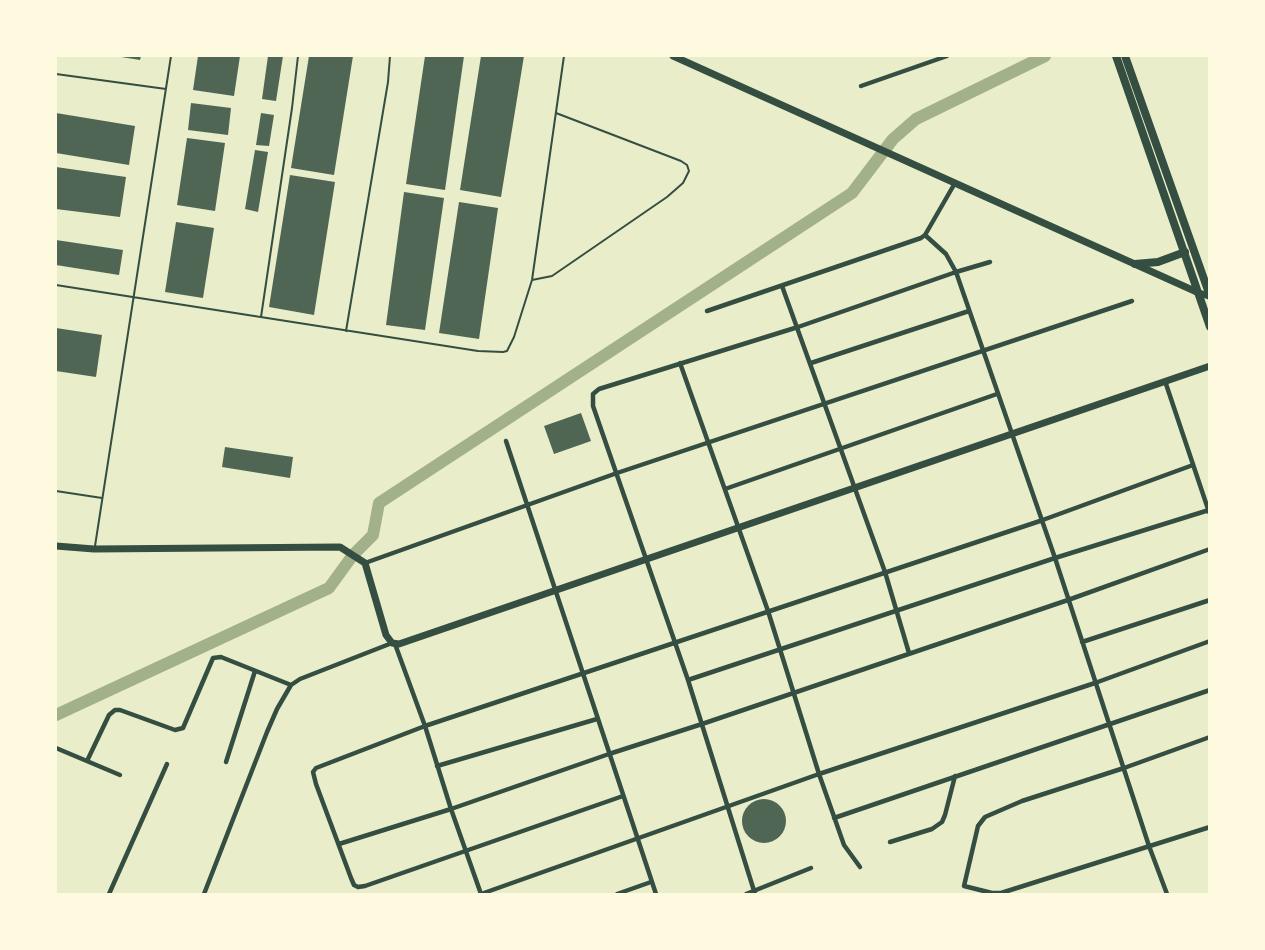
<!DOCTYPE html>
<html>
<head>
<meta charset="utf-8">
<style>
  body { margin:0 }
  #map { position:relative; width:1265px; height:950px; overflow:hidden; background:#e9edc9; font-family:"Varela Round",sans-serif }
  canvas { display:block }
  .frame { position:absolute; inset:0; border:57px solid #fefae0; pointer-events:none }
</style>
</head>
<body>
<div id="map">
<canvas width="1265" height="950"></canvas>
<div class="frame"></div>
</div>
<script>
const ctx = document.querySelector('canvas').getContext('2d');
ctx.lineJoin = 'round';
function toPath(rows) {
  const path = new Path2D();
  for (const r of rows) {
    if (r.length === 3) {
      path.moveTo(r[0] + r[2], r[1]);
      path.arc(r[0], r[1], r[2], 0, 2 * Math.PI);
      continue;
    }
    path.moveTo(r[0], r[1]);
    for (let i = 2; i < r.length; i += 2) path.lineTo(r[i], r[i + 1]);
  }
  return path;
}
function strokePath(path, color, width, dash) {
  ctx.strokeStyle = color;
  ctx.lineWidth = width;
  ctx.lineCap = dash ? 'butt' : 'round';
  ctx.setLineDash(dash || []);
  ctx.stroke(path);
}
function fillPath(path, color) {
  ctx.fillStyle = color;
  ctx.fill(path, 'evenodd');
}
strokePath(toPath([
  [56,715,329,588,353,555,373,535,379,503,852,193,893,139,916,119,1045,56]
]), '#a3b18a', 12);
fillPath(toPath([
  [115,56,141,56,140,60],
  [198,56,240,56,234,96,193,90],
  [268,56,283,56,276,101,262,99],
  [309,56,353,56,334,175,291,168],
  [425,56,464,56,445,190,406,184],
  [481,56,524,56,501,197,460,190],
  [191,103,231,108,228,135,188,130],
  [56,113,135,126,129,165,56,153],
  [261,113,274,115,269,146,256,145],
  [187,138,225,143,215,211,177,205],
  [255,150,268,152,258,212,245,209],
  [56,167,126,177,120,217,56,209],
  [290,175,335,182,314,315,269,307],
  [404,192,444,198,425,330,386,325],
  [459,202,498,208,479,339,439,333],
  [176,222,214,228,203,298,165,292],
  [56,240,123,250,119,275,56,265],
  [56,328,102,335,96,377,56,371],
  [581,413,591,441,554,454,544,426],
  [225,447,293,457,290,478,222,467],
  [764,821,22]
]), '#4f6655');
strokePath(toPath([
  [56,74,166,89],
  [532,280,552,276,667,197,683,183,689,171,687,165,681,161,556,113],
  [56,285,478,351,503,352,507,351,514,337,532,280,564,56],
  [261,317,292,108,298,56],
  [346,331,388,82,390,56],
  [56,491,102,498],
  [95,546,171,56]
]), '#344e41', 2);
strokePath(toPath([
  [861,86,947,56],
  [925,235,946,254,956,272,1055,558,1149,846,1167,894],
  [782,286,885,572,909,653],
  [707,311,921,238,925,235,955,183],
  [680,363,768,611,819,774,1095,683,1210,641],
  [811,363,969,311],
  [1165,381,1209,512],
  [506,441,656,894],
  [725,489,997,394],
  [365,563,617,473,1132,301],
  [1082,642,1210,600],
  [395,644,425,726,451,809,481,894],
  [688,680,1055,558,1209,510],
  [1210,737,1124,768,1022,801,985,817,978,826,964,886,992,893,1001,893,1210,827],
  [56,748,120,775],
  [87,761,109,715,115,710,120,710,175,730,183,728,213,658,221,657,291,685],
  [226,762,255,671],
  [437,766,597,719],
  [623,796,365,886,358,887,354,885,351,878,316,784,313,772,316,768,425,726,1040,521,1193,465],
  [834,818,1210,690],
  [890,842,932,829,942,822,945,815,955,776],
  [339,844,451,809,609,754,702,724,1068,600,1210,549],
  [109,894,167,764],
  [204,894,267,732,277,709,291,685,300,679,392,643],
  [481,894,819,774,844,845,860,867],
  [617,894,651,882],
  [746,894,811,868],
  [755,894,688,680,593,406,593,394,599,389,798,327,956,272,990,262]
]), '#344e41', 4.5);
strokePath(toPath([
  [673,56,1199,293,1209,296],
  [56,546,94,549,340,547,365,563,386,635,392,643,399,644,1210,366]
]), '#344e41', 7);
strokePath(toPath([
  [1116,56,1210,327],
  [1125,56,1210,296],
  [1135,264,1158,262,1185,252]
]), '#344e41', 8);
</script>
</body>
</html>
